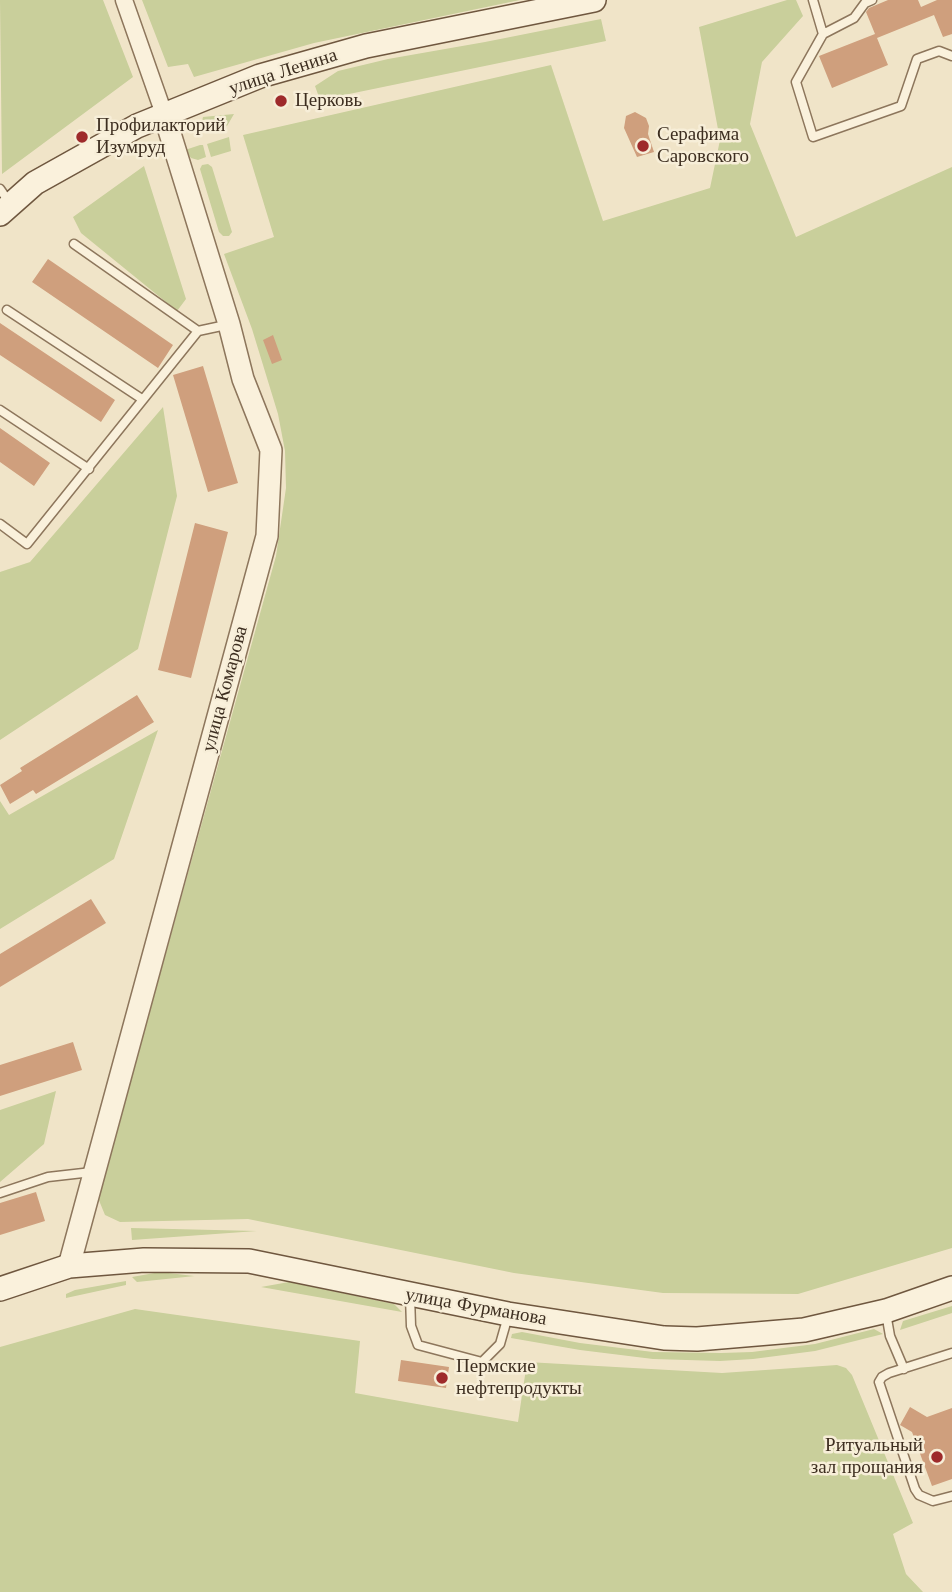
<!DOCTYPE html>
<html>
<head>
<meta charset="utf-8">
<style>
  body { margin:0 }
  canvas { display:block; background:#f0e4c8 }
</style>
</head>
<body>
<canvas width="952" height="1592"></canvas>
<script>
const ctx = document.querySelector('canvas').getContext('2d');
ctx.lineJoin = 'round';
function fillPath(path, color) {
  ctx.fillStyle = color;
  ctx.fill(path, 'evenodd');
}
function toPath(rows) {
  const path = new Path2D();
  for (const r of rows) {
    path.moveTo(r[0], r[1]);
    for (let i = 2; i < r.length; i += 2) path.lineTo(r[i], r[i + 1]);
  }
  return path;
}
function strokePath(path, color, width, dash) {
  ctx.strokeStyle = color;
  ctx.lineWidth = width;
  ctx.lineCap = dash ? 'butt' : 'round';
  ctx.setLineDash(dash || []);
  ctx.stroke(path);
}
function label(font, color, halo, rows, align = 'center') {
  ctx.font = font + ' "Libre Baskerville",serif';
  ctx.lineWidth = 5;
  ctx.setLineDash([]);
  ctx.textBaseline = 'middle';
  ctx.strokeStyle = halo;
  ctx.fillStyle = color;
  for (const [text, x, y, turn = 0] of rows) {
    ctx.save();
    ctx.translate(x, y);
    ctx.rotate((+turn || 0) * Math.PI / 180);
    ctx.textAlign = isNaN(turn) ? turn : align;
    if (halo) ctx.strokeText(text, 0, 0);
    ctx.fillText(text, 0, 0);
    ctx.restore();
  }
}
fillPath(toPath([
  [0,0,103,0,133,77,2,174],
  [142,0,520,0,314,43,194,77,188,64,168,67],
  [787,0,796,0,803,16,762,62,750,124,796,237,952,167,952,1248,798,1294,663,1293,514,1273,248,1219,120,1222,105,1215,98,1198,276,556,286,488,285,451,278,414,252,329,224,254,274,237,243,135,551,65,603,221,710,188,720,140,699,27],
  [601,19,606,41,320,100,315,86,338,71,388,59,485,42],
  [234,114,227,126,221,129,205,127,202,121,203,117],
  [229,137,231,151,211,157,207,144],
  [200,145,203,145,206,157,198,160,191,158,185,150],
  [208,164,212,167,232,232,229,236,223,236,219,232,200,169,202,165],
  [144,166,186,299,177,311,81,233,73,217],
  [163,407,177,496,138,649,0,740,0,572,30,562],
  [158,730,114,859,0,929,0,801,9,815],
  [56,1091,44,1144,0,1182,0,1110],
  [131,1228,257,1231,132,1240],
  [160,1272,194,1276,195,1276,137,1282,132,1277],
  [126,1281,126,1285,66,1298,66,1294,75,1290],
  [289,1282,394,1304,402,1312,261,1287],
  [952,1306,952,1313,900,1330,903,1321],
  [135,1309,360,1341,355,1393,518,1422,527,1362,722,1373,837,1365,846,1368,852,1375,913,1523,893,1534,906,1574,923,1592,0,1592,0,1347],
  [874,1329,883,1334,815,1351,753,1359,720,1361,653,1359,580,1350,511,1338,512,1334,522,1332,580,1343,653,1352,721,1353,752,1352,815,1344]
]), '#c9cf9b');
fillPath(toPath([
  [888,0,918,0,921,7,937,0,952,0,952,34,943,37,934,15,877,38,888,65,832,88,819,56,875,34,866,12,869,8],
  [635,112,646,118,649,126,648,134,654,152,637,157,624,128,626,116],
  [48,259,173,345,158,368,32,282],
  [0,323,115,400,101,422,0,355],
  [273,335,282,360,272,364,263,340],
  [203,366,238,483,208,492,173,375],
  [0,428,50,463,34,486,0,462],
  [195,523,228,532,191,678,158,670],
  [137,695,154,722,36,794,33,790,10,804,0,785,22,771,20,768],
  [91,899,106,923,0,987,0,954],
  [73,1042,82,1070,0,1096,0,1065],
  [36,1192,45,1221,0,1235,0,1203],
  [401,1360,449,1367,446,1388,398,1381],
  [910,1407,927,1417,952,1408,952,1479,932,1486,912,1432,900,1425]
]), '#cf9f7d');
const service = toPath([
  [813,0,823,34,796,82,813,137,901,106,917,59,939,51,952,56],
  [823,34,854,18,865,3,872,0],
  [0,189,9,202],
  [74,244,198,331],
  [7,310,142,399],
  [0,410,89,469],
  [0,524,27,544,198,331,226,325],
  [0,1193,48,1177,92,1172],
  [410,1296,411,1326,418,1345,482,1362,500,1344,508,1316],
  [886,1313,890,1336,904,1369],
  [952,1353,889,1373,882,1377,879,1382,915,1489,919,1495,933,1501,952,1496]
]);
const minor = toPath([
  [124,0,164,114]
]);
const tertiary = toPath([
  [69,1266,267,536,271,450,243,379,229,324,164,114]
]);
const secondary = toPath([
  [0,214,35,183,137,126,260,76,366,46,594,0],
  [0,1289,69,1266,144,1260,249,1261,508,1314,664,1338,697,1339,804,1330,886,1311,952,1288]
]);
strokePath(service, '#8d765c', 11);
strokePath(minor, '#8d765c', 19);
strokePath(tertiary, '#8d765c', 24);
strokePath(secondary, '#6f573f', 26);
strokePath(service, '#faf1dc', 8);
strokePath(minor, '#faf1dc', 16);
strokePath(tertiary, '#faf1dc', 21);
strokePath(secondary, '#faf1dc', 23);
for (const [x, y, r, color] of [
  [281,101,7,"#9e2a2b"],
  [82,137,7,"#9e2a2b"],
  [643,146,7,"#9e2a2b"],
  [442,1378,7,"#9e2a2b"],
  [937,1457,7,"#9e2a2b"]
]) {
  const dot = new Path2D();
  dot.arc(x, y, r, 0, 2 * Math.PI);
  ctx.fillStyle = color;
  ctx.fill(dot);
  strokePath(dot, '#f7eed8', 2.5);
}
label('19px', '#3d2e20', '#f7eed8', [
  ["улица Ленина",283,72,-18],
  ["улица Комарова",225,689,-75],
  ["улица Фурманова",476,1307,10]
]);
label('19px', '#3d2e20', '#f7eed8', [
  ["Церковь",295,101],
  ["Профилакторий",96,126],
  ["Изумруд",96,148],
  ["Серафима",657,135],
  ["Саровского",657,157],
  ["Пермские",456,1367],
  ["нефтепродукты",456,1389],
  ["Ритуальный",923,1446,"right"],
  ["зал прощания",923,1468,"right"]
], 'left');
</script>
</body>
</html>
